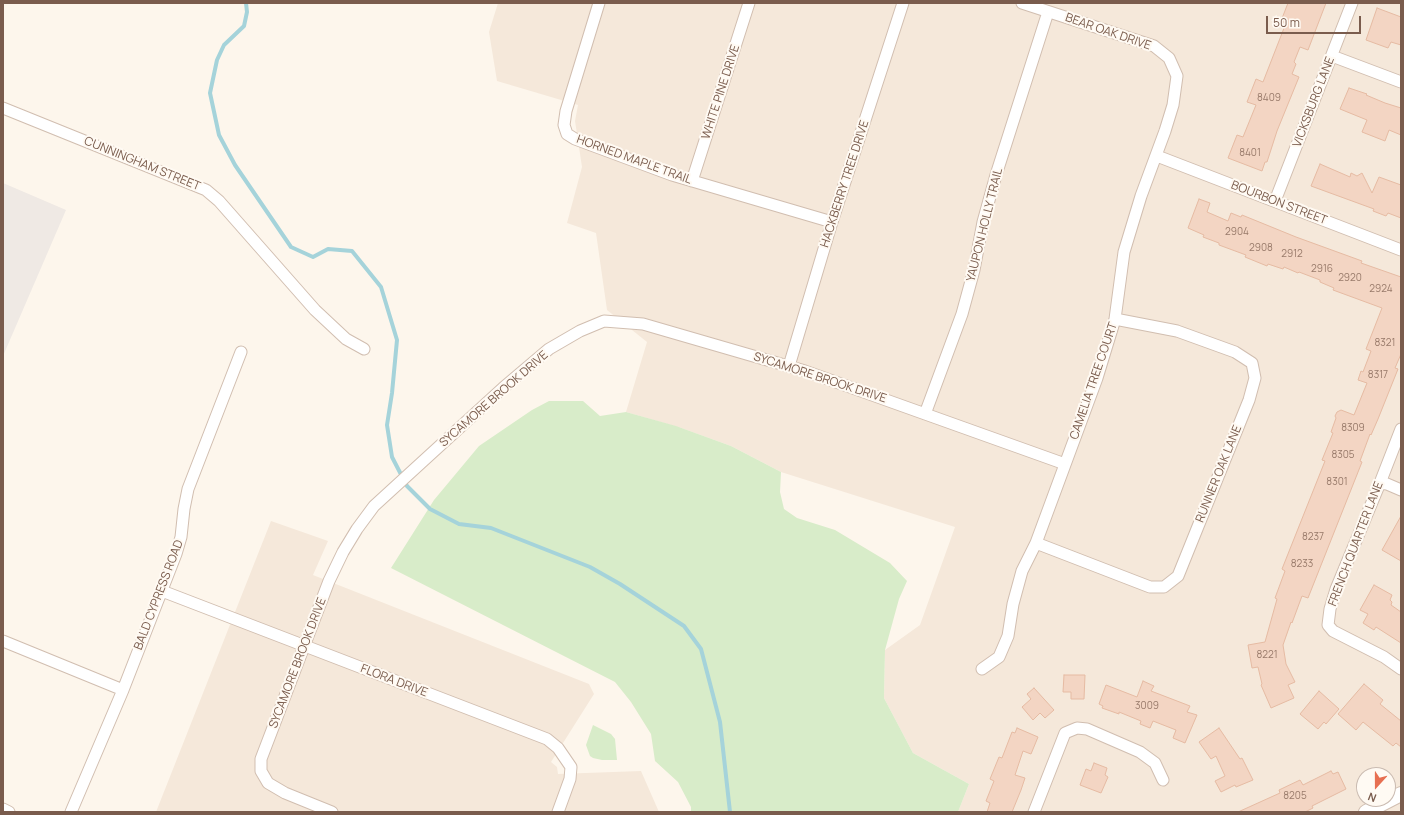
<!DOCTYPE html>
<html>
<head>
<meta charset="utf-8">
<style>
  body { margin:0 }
  #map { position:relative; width:1404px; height:815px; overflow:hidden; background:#fdf6ec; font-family:Manrope,sans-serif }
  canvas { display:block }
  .frame { position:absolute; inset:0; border:4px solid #7a5c4d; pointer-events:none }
  .north { position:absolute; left:1356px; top:767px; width:40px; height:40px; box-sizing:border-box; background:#fffaf3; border:1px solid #cabbb1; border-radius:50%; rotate:201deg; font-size:11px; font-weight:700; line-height:16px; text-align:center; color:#7a5c4d }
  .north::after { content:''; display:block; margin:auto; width:14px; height:18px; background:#e76f51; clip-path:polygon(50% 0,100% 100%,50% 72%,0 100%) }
  .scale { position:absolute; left:1266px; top:16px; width:95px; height:18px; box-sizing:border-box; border:2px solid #7a5c4d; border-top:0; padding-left:5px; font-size:12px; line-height:14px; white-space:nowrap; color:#7a5c4d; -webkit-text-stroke:3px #fffaf3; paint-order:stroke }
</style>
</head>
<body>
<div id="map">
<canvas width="1404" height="815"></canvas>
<div class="frame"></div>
<div class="north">N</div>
<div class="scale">50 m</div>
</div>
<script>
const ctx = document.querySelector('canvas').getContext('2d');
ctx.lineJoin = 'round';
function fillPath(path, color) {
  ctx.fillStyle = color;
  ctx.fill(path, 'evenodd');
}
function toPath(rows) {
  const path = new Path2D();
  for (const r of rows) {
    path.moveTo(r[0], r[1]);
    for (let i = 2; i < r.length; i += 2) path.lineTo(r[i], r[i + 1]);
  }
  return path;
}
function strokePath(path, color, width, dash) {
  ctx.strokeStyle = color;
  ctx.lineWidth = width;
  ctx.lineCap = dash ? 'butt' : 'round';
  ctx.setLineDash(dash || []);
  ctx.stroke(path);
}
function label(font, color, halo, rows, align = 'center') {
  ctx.font = font + ' Manrope,sans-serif';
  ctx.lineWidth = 4;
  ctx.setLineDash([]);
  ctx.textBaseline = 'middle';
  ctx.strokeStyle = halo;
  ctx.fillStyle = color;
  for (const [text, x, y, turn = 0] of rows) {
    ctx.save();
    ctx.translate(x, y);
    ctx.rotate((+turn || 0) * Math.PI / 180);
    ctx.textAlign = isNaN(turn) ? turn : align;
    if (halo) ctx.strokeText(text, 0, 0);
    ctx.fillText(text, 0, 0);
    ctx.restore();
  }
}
fillPath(toPath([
  [498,3,1401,3,1401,812,958,812,969,784,913,753,884,698,885,650,920,625,955,527,781,472,731,446,681,428,626,412,647,342,607,310,596,233,567,223,582,167,575,121,578,105,497,81,489,32],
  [1364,775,1388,775,1388,799,1364,799],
  [271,521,328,541,313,575,589,684,594,694,551,762,557,767,558,774,641,771,659,812,156,812]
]), '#f5e8da');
fillPath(toPath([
  [3,183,66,210,3,356]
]), '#efe9e4');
fillPath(toPath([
  [549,401,583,401,600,416,626,412,676,426,731,446,781,472,780,492,784,509,797,518,835,530,890,563,907,581,899,599,885,650,884,698,913,753,969,784,958,812,691,812,691,807,678,782,655,761,651,734,631,702,615,682,391,568,434,500,479,446,532,410],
  [593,725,611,734,615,739,617,760,602,760,593,758,590,756,586,745]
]), '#d8ecc9');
strokePath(toPath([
  [246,3,247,12,244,26,224,45,217,60,210,93,219,135,235,165,291,247,313,257,328,249,352,251,381,287,397,340,392,393,387,425,392,457,407,486,430,509,459,524,491,528,590,567,620,584,684,626,701,649,720,722,730,812]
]), '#a5d3da', 4);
const building = toPath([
  [1288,3,1326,3,1308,50,1300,47,1294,62,1296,64,1292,74,1299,77,1277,131,1267,162,1265,162,1262,171,1228,158,1237,135,1243,137,1256,105,1247,102,1256,79,1263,82,1286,23,1281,21,1288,3],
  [1377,8,1401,17,1401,45,1391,42,1388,48,1366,40,1377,8],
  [1349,88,1367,94,1366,95,1385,103,1401,108,1401,135,1389,130,1385,141,1362,132,1367,120,1340,109,1349,88],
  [1320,164,1350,177,1351,173,1357,176,1362,173,1372,193,1379,177,1401,185,1401,218,1388,213,1386,216,1373,211,1374,209,1311,186,1320,164],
  [1199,199,1210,203,1207,212,1228,221,1231,213,1241,217,1242,215,1296,237,1362,261,1361,263,1401,277,1401,354,1395,368,1398,369,1378,419,1371,435,1370,434,1360,461,1362,462,1308,598,1302,596,1292,623,1291,622,1283,645,1286,664,1295,682,1288,685,1294,698,1271,708,1261,685,1262,684,1258,667,1252,668,1248,645,1265,642,1277,599,1275,598,1285,571,1282,569,1325,461,1322,460,1333,433,1331,432,1336,418,1335,416,1337,412,1341,410,1354,415,1367,383,1358,380,1361,371,1363,372,1371,351,1366,349,1382,308,1333,290,1334,288,1320,282,1320,280,1299,272,1298,273,1284,267,1283,269,1268,264,1267,266,1245,257,1246,255,1219,245,1219,243,1203,237,1204,235,1188,228,1199,199],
  [1401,516,1401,561,1382,550,1401,516],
  [1374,585,1392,595,1390,600,1392,602,1391,605,1401,612,1401,643,1376,627,1374,630,1363,623,1368,614,1360,610,1374,585],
  [1064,675,1085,675,1084,699,1071,699,1071,692,1063,692,1064,675],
  [1143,681,1154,686,1151,691,1190,706,1187,712,1197,715,1185,743,1173,738,1176,730,1153,721,1150,728,1140,724,1141,721,1119,712,1119,714,1102,708,1103,706,1099,704,1106,685,1137,697,1143,681],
  [1364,684,1383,700,1380,704,1401,721,1401,747,1396,743,1393,746,1363,722,1356,730,1338,714,1364,684],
  [1034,688,1054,710,1045,718,1040,713,1033,720,1022,707,1031,699,1027,694,1034,688],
  [1319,691,1339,709,1326,724,1324,722,1318,729,1300,714,1319,691],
  [1017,728,1038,737,1031,754,1023,751,1015,775,1025,778,1021,790,1012,812,987,812,990,803,986,801,994,781,990,779,999,757,1002,758,1012,732,1015,733,1017,728],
  [1219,728,1240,759,1242,758,1253,780,1236,787,1235,785,1221,792,1215,781,1225,776,1216,756,1211,759,1199,742,1219,728],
  [1094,763,1107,768,1105,775,1108,777,1101,793,1080,785,1086,769,1091,771,1094,763],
  [1331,771,1333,774,1338,772,1346,789,1312,806,1313,808,1305,812,1238,812,1280,793,1279,790,1300,780,1303,785,1331,771]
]);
fillPath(building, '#f3d5c3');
strokePath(building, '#e6bba3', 1);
const minor = toPath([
  [599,3,566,111,564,125,567,134,575,139,672,175,832,222],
  [1332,56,1401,82],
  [3,108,206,190,219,201,315,310,346,339,364,349],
  [1157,156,1401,250],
  [692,181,749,3],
  [1275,201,1352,3],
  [789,366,832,222,903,3],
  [925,414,962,314,974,270,983,222,996,175,1048,12],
  [1401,429,1380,483,1336,589,1330,609,1328,625,1333,631,1384,657,1401,669],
  [1380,483,1387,484,1401,490],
  [1036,543,1150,587,1164,587,1178,576,1249,400,1255,378,1252,363,1235,352,1177,331,1115,319],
  [162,591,547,739,558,748,571,767,570,779,558,812],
  [3,641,123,690],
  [982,669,999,657,1008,636,1013,604,1022,571,1036,543,1097,378,1115,319,1124,252,1141,196,1165,131,1173,105,1177,76,1169,58,1154,46,1022,3],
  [3,809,9,812],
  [71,812,123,690,176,554,181,537,184,509,188,489,241,352],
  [332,812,285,793,268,783,261,771,261,759,329,581,343,552,357,529,374,506,503,388,549,349,580,331,604,321,643,324,805,371,1065,464],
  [1034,812,1065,733,1077,728,1087,729,1140,752,1155,763,1163,780]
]);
const tertiary = toPath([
  [1366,812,1401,794]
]);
strokePath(minor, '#d1beb0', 13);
strokePath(tertiary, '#d1beb0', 16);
strokePath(minor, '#fff', 11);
strokePath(tertiary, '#fff', 14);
label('10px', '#987a6a', null, [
  ["8409",1269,98],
  ["8401",1250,153],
  ["2904",1237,232],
  ["2908",1261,248],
  ["2912",1292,254],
  ["2916",1322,269],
  ["2920",1350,278],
  ["2924",1381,289],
  ["8321",1385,343],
  ["8317",1378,375],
  ["8309",1353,428],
  ["8305",1343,455],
  ["8301",1337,482],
  ["8237",1313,537],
  ["8233",1302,564],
  ["8221",1267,655],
  ["3009",1147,706],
  ["8205",1295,796]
]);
label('12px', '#7a5c4d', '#fffaf3', [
  ["BEAR OAK DRIVE",1108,32,19],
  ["WHITE PINE DRIVE",721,92,-72],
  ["VICKSBURG LANE",1314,102,-69],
  ["HORNED MAPLE TRAIL",634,160,20],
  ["CUNNINGHAM STREET",142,164,22],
  ["HACKBERRY TREE DRIVE",845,184,-72],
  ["BOURBON STREET",1279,203,21],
  ["YAUPON HOLLY TRAIL",985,225,-76],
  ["SYCAMORE BROOK DRIVE",820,378,18],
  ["CAMELIA TREE COURT",1094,381,-71],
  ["SYCAMORE BROOK DRIVE",494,399,-41],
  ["RUNNER OAK LANE",1219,474,-68],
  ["FRENCH QUARTER LANE",1356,544,-69],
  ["BALD CYPRESS ROAD",159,595,-69],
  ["SYCAMORE BROOK DRIVE",298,663,-69],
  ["FLORA DRIVE",394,681,21]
]);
</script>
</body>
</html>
